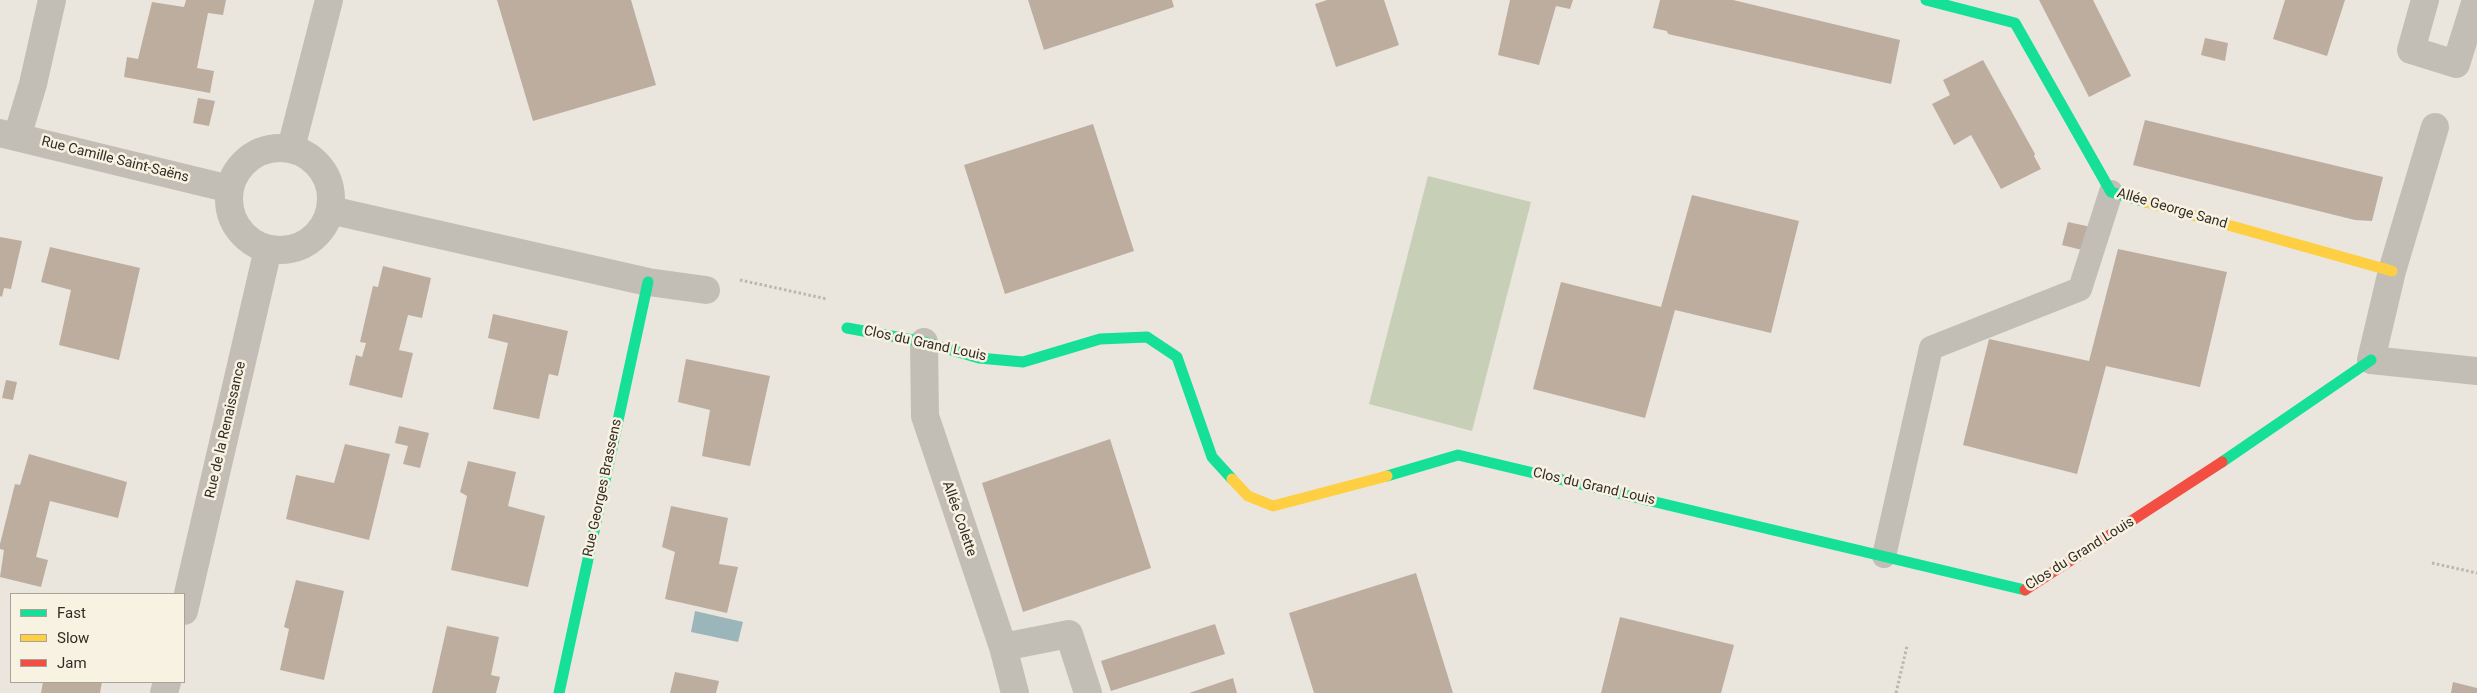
<!DOCTYPE html>
<html>
<head>
<meta charset="utf-8">
<style>
  body { margin:0 }
  #map { position:relative; width:2477px; height:693px; overflow:hidden; background:#eae6dd; font-family:Roboto,sans-serif }
  canvas { display:block }
  .legend { position:absolute; left:10px; top:593px; width:175px; height:90px; box-sizing:border-box; background:#f8f2e3; border:1px solid #a9a397; margin:0; padding:6px 9px; list-style:none; font-size:15px; color:#332c25 }
  .legend li { display:flex; align-items:center; gap:10px; height:25px }
  .legend b { width:25px; border:1px solid #a9a397 }
</style>
</head>
<body>
<div id="map">
<canvas width="2477" height="693"></canvas>
<ul class="legend">
<li><b style="height:6px;background:#16e098"></b>Fast</li>
<li><b style="height:6px;background:#ffcf43"></b>Slow</li>
<li><b style="height:6px;background:#f24e42"></b>Jam</li>
</ul>
</div>
<script>
const ctx = document.querySelector('canvas').getContext('2d');
ctx.lineJoin = 'round';
function fillPath(path, color) {
  ctx.fillStyle = color;
  ctx.fill(path, 'evenodd');
}
function toPath(rows) {
  const path = new Path2D();
  for (const r of rows) {
    if (r.length === 3) {
      path.moveTo(r[0] + r[2], r[1]);
      path.arc(r[0], r[1], r[2], 0, 2 * Math.PI);
      continue;
    }
    path.moveTo(r[0], r[1]);
    for (let i = 2; i < r.length; i += 2) path.lineTo(r[i], r[i + 1]);
  }
  return path;
}
function strokePath(path, color, width, dash) {
  ctx.strokeStyle = color;
  ctx.lineWidth = width;
  ctx.lineCap = dash ? 'butt' : 'round';
  ctx.setLineDash(dash || []);
  ctx.stroke(path);
}
function label(font, color, halo, rows, align = 'center') {
  ctx.font = font + ' Roboto,sans-serif';
  ctx.lineWidth = 5;
  ctx.setLineDash([]);
  ctx.textBaseline = 'middle';
  ctx.strokeStyle = halo;
  ctx.fillStyle = color;
  for (const [text, x, y, turn = 0] of rows) {
    ctx.save();
    ctx.translate(x, y);
    ctx.rotate((+turn || 0) * Math.PI / 180);
    ctx.textAlign = isNaN(turn) ? turn : align;
    if (halo) ctx.strokeText(text, 0, 0);
    ctx.fillText(text, 0, 0);
    ctx.restore();
  }
}
fillPath(toPath([
  [1428,176,1531,202,1472,431,1369,404]
]), '#c7d0b7');
fillPath(toPath([
  [695,611,743,622,738,642,691,632]
]), '#9ab6bb');
fillPath(toPath([
  [186,0,226,0,223,15,208,13,197,68,214,71,210,93,124,77,127,57,138,59,152,2,184,7],
  [497,0,631,0,656,85,533,121],
  [1028,0,1172,0,1174,7,1044,50],
  [1327,0,1384,0,1399,45,1336,67,1315,4],
  [1510,0,1573,0,1570,9,1556,6,1539,65,1498,55],
  [1660,0,1733,0,1900,40,1891,84,1668,34,1667,31,1653,28],
  [2039,0,2093,0,2131,76,2089,97],
  [2285,0,2345,0,2327,56,2273,39],
  [2205,38,2228,43,2225,61,2201,55],
  [1983,60,2035,154,2034,156,2041,169,2001,189,1971,135,1954,145,1932,104,1950,95,1943,80],
  [198,98,215,101,209,126,193,123],
  [2145,120,2383,177,2372,221,2355,220,2133,165],
  [1093,124,1134,251,1005,294,964,165],
  [1692,195,1799,221,1771,333,1675,310,1645,418,1533,389,1561,282,1661,307],
  [2068,222,2091,227,2086,251,2062,245],
  [0,237,22,241,11,289,4,288,2,297,0,296],
  [50,247,140,268,119,360,59,345,71,290,41,282],
  [2118,249,2227,272,2200,387,2106,366,2077,474,1963,445,1989,339,2089,361],
  [383,266,431,278,422,318,408,315,399,350,413,353,402,398,349,385,356,355,362,357,366,343,360,342,373,286,378,287],
  [493,314,568,331,558,376,549,374,539,419,493,409,508,343,488,338],
  [686,359,770,376,750,466,702,456,710,410,678,402],
  [6,380,17,382,13,400,2,398],
  [399,426,429,433,420,468,403,464,408,446,395,443],
  [1110,439,1151,568,1023,612,982,483],
  [345,444,390,454,369,540,286,519,296,475,334,483],
  [29,454,127,482,118,518,50,501,36,557,48,560,41,587,0,577,4,550,0,549,0,544,15,484,20,485],
  [468,461,516,472,508,506,545,516,528,587,451,570,467,496,460,492],
  [671,506,728,518,719,564,738,567,727,613,665,599,675,552,662,547],
  [1416,573,1453,693,1314,693,1289,613],
  [296,580,344,591,324,680,280,670,289,629,284,627],
  [1620,617,1734,645,1721,693,1601,693],
  [1215,624,1225,654,1111,691,1101,661],
  [447,626,499,637,491,675,500,677,496,693,432,693],
  [675,672,719,681,716,693,670,693],
  [1233,678,1237,693,1189,693],
  [43,682,102,682,100,693,41,693],
  [2453,682,2477,688,2477,693,2451,693]
]), '#bdad9f');
strokePath(toPath([
  [740,280,827,299],
  [2432,563,2477,573],
  [1896,693,1907,646]
]), '#bbb6af', 3, [2.5, 2.5]);
strokePath(toPath([
  [1884,556,1931,348,2080,289,2111,192]
]), '#c2beb6', 24);
strokePath(toPath([
  [2425,0,2411,50,2456,64,2476,0],
  [2435,127,2392,271,2371,360,2477,371],
  [0,133,230,189],
  [17,137,33,84,52,0],
  [280,199,51],
  [291,148,329,0],
  [330,210,648,282,706,290],
  [924,342,925,416,1003,647,1015,693],
  [184,611,268,249],
  [1003,647,1069,634,1088,693],
  [164,693,167,682]
]), '#c2beb6', 28);
strokePath(toPath([
  [1926,0,2015,23,2111,192,2146,202],
  [847,328,924,342,979,358,1023,362,1100,339,1147,337,1177,357,1212,457,1232,479],
  [2222,462,2371,360],
  [1387,476,1458,455,2025,590],
  [559,693,648,282]
]), '#16e098', 11);
strokePath(toPath([
  [2146,202,2392,271],
  [1232,479,1248,496,1273,506,1387,476]
]), '#ffcf43', 11);
strokePath(toPath([
  [2025,590,2222,462]
]), '#f24e42', 11);
label('14px', '#332c25', '#f8f2e3', [
  ["Rue Camille Saint-Saëns",115,160,14],
  ["Allée George Sand",2172,209,16],
  ["Clos du Grand Louis",925,344,12],
  ["Rue de la Renaissance",226,430,-77],
  ["Clos du Grand Louis",1594,487,13],
  ["Rue Georges Brassens",603,488,-78],
  ["Allée Colette",959,519,71],
  ["Clos du Grand Louis",2080,554,-32]
]);
</script>
</body>
</html>
